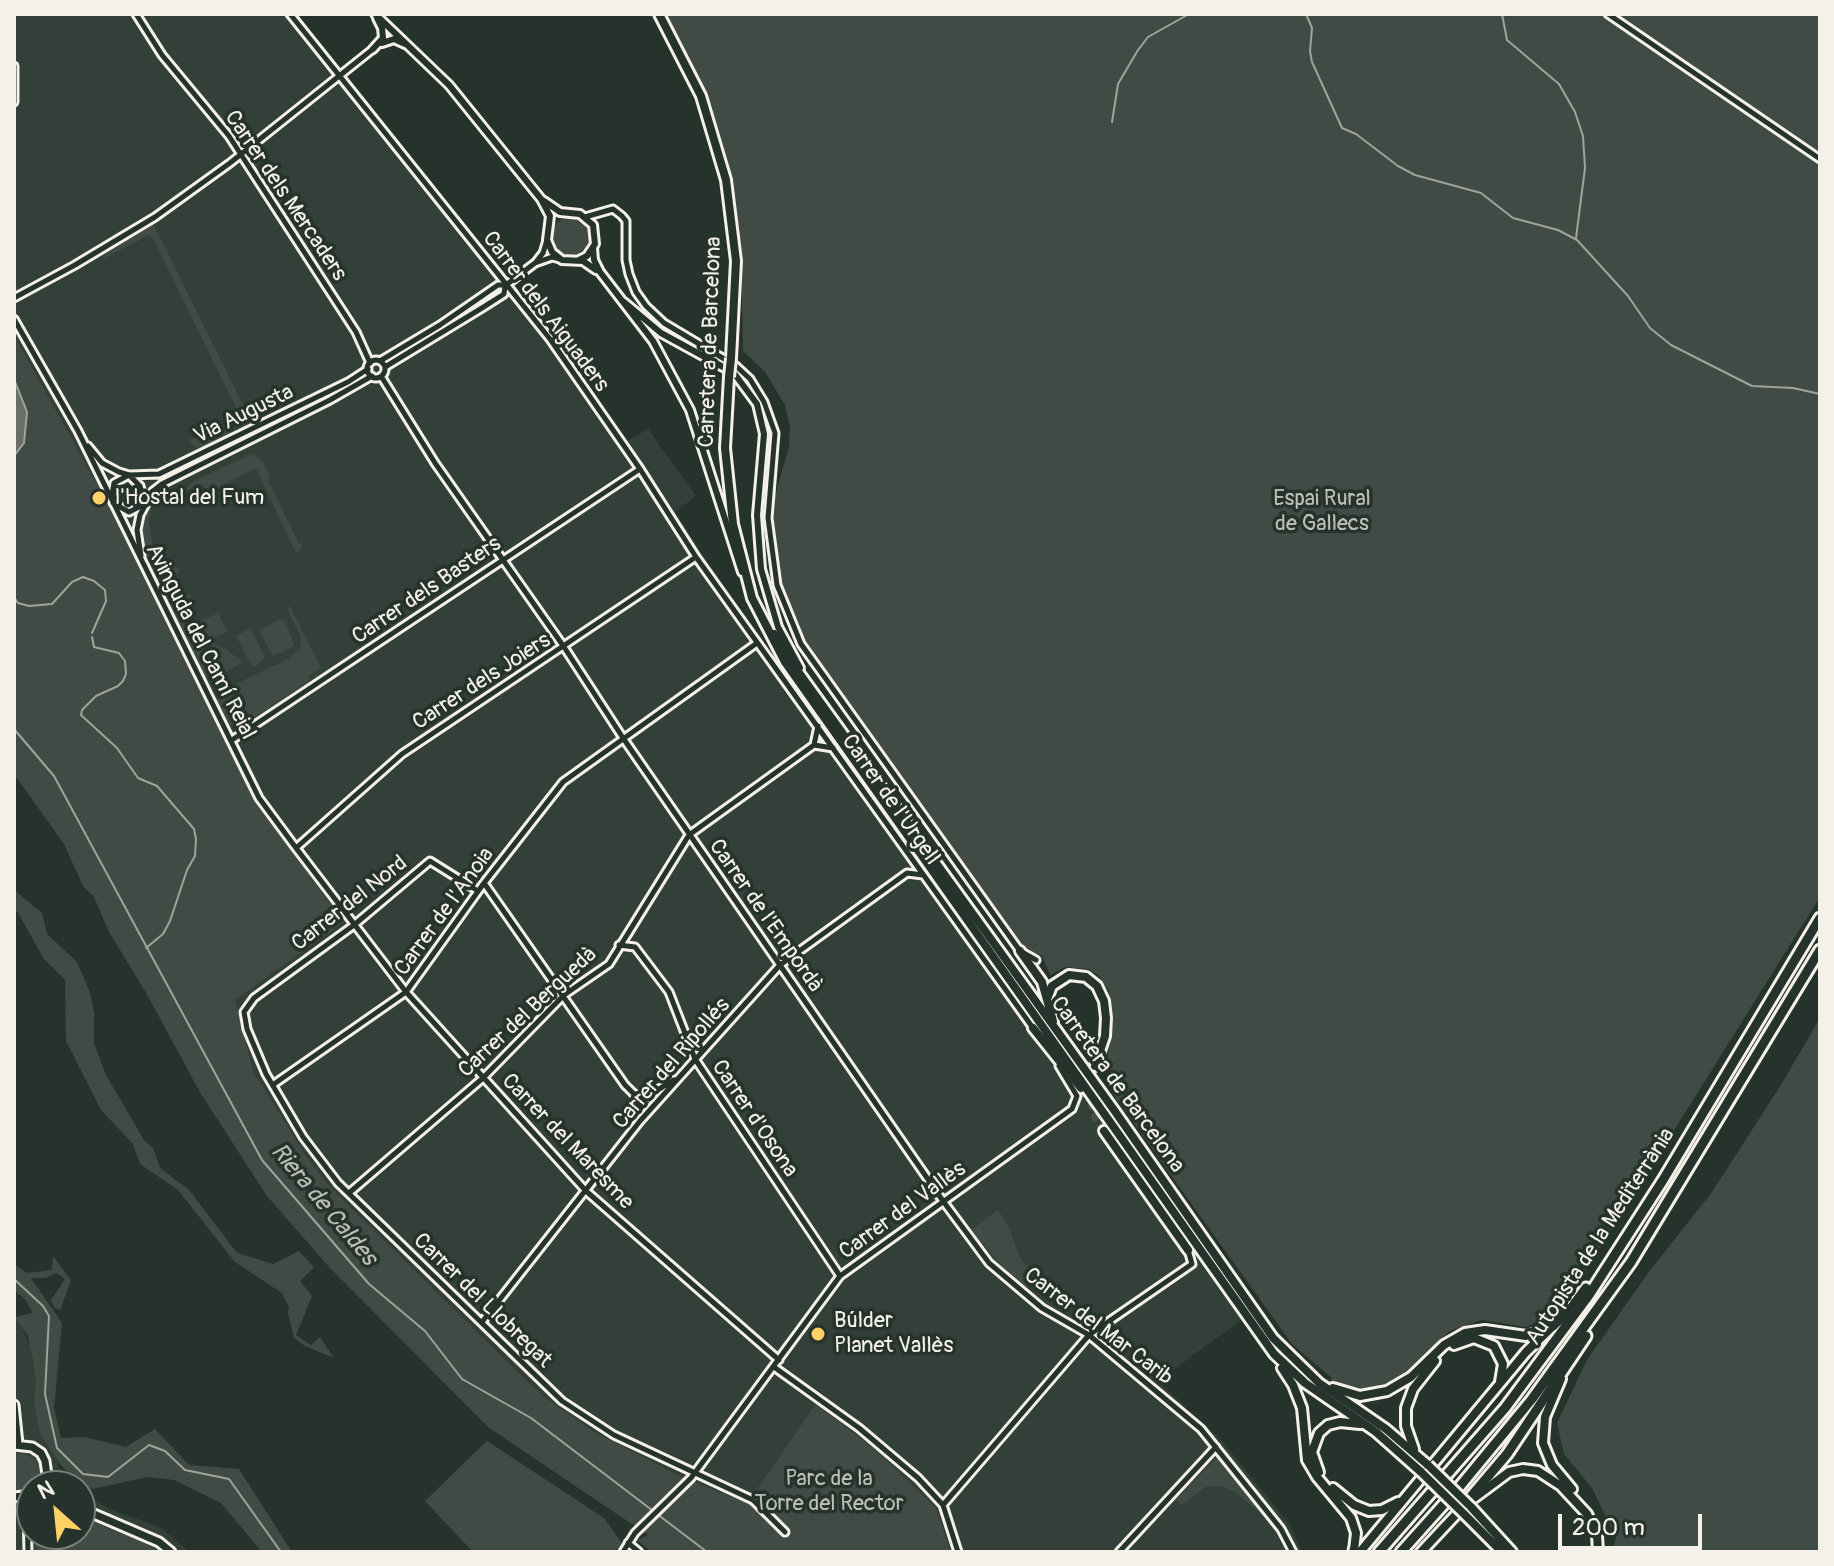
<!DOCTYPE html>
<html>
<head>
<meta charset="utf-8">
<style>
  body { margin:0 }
  #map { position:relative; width:1834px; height:1566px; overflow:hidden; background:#26332d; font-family:Pangolin,sans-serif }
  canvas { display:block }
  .frame { position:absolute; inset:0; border:16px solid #f4f1e8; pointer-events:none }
  .north { position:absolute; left:16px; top:1470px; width:80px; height:80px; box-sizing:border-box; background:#26332d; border:2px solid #787f78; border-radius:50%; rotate:333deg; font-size:22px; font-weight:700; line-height:32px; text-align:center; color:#f4f1e8 }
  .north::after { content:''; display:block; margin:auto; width:28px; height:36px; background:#ffd166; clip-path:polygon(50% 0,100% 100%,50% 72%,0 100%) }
  .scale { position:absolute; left:1558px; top:1514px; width:144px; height:36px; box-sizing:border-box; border:4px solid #f4f1e8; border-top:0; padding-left:10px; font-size:24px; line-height:28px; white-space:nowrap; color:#f4f1e8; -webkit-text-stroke:6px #26332d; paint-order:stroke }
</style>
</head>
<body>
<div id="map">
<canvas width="1834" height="1566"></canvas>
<div class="frame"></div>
<div class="north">N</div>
<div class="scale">200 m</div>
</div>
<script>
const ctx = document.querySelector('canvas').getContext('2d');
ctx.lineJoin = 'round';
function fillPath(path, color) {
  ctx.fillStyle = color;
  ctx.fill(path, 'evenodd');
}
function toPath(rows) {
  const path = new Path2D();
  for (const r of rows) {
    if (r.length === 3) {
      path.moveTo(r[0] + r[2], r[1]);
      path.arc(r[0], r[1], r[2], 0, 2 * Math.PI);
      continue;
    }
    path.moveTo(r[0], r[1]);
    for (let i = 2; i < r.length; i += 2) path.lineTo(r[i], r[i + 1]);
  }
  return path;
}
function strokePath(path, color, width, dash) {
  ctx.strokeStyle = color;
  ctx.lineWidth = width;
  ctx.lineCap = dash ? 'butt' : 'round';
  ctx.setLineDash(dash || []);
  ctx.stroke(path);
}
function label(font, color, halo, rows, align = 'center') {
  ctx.font = font + ' Pangolin,sans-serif';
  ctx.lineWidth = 7;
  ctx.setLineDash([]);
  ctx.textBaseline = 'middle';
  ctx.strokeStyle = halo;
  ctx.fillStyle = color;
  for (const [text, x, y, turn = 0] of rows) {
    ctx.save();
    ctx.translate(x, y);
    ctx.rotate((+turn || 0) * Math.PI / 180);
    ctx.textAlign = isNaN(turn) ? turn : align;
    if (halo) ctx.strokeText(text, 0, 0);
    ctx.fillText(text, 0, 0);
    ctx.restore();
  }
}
fillPath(toPath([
  [14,14,294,14,498,271,506,276,627,441,648,429,696,496,675,512,728,593,1241,1320,1158,1381,1222,1441,1290,1525,1302,1552,951,1552,936,1508,782,1452,747,1503,678,1475,593,1431,542,1395,331,1188,288,1131,254,1073,235,1000,344,922,255,801,108,504,14,335],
  [14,1314,32,1348,52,1448,66,1486,32,1486,32,1534,80,1534,80,1493,115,1511,160,1527,190,1552,14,1552]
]), '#333f39');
fillPath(toPath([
  [665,14,1820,14,1820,897,1581,1279,1545,1320,1526,1327,1482,1320,1450,1331,1408,1370,1392,1383,1380,1385,1379,1388,1360,1390,1342,1388,1330,1380,1332,1378,1292,1344,1112,1093,1107,1074,1108,1052,1113,1024,1109,991,1098,975,1088,969,1065,967,1050,975,1042,956,1022,949,803,641,788,608,780,580,770,513,789,447,790,427,785,405,765,372,743,351,741,247,732,183,712,111,682,44],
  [571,237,20],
  [153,223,253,425,239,431,234,421,236,408,153,238,149,235,103,259,103,256],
  [14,335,108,504,255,801,344,922,235,1000,254,1073,306,1156,331,1188,512,1366,542,1395,593,1431,678,1475,747,1503,816,1404,878,1452,936,1508,951,1552,652,1552,637,1540,648,1535,488,1427,330,1268,267,1196,201,1094,145,991,109,932,94,897,83,886,64,844,14,774],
  [225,424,230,433,228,436,200,449,193,446,190,440],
  [252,454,262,460,271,478,268,480,299,544,303,543,301,549,296,553,256,468,208,493,202,484,178,495,194,481],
  [152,502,149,521,153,547,167,571,177,566,179,572,169,577,180,598,190,594,192,599,183,604,193,625,218,613,227,631,214,638,214,644,224,648,243,662,218,677,204,676,146,557,141,532,145,515],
  [289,605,321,668,308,676,310,680,243,725,231,725,217,702,220,693,229,689,234,699,227,703,231,710,242,705,234,685,288,659,300,649,301,637,288,610],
  [279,619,285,621,294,644,291,648,273,656,259,631],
  [251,628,265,658,255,666,251,665,236,636],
  [14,890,42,913,47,934,77,962,90,992,94,1013,94,1043,106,1075,144,1140,153,1148,160,1168,189,1190,237,1253,273,1264,299,1251,314,1267,300,1281,312,1296,296,1335,311,1345,320,1337,334,1358,305,1346,294,1338,288,1313,289,1307,282,1293,235,1262,178,1190,140,1164,133,1144,101,1110,66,1041,65,980,44,959,17,911,14,913],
  [1820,1018,1820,1552,1612,1552,1616,1538,1592,1488,1564,1454,1557,1423,1587,1360,1648,1273,1712,1192,1781,1085],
  [998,1210,1009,1227,1020,1258,1038,1278,1026,1288,999,1263,971,1230],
  [53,1256,71,1280,60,1310,54,1307,51,1300,65,1279,57,1273,45,1278,31,1278,62,1323,54,1408,61,1438,84,1437,126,1447,155,1429,189,1465,239,1469,292,1552,262,1552,221,1503,174,1480,148,1477,92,1489,79,1485,59,1463,40,1434,34,1403,36,1382,33,1359,28,1336,14,1317,33,1313,25,1299,14,1290,14,1264,27,1273,52,1270],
  [487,1441,604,1518,623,1545,619,1552,473,1552,425,1501],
  [22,1453,38,1460,42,1473,38,1486,32,1486,32,1492,22,1495,14,1493,14,1454],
  [1218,1456,1227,1464,1270,1521,1235,1492,1220,1486,1206,1487,1182,1505,1176,1500],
  [80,1514,111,1530,136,1538,160,1552,36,1552,35,1534,80,1534]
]), '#414b45');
const water = toPath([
  [14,379,27,412,24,443,14,456,14,379]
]);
fillPath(water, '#676f68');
strokePath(water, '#9fa39b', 2);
strokePath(toPath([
  [1306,14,1312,28,1310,51,1312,62,1342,128,1356,134,1398,166,1415,175,1481,193,1513,218,1558,230,1577,240,1628,296,1650,328,1671,345,1752,386,1793,388,1820,394],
  [1502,14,1507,40,1559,84,1575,112,1583,136,1585,168,1576,238],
  [1112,122,1118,84,1138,50,1148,37,1189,14],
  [14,597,18,603,29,606,52,604,72,582,83,577,94,581,105,590,106,601,92,633],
  [92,637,94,647,119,653,125,661,126,674,123,681,118,686,96,696,82,710,81,715,117,748,138,778,157,786,194,829,196,839,195,856,187,870,170,921,163,934,146,948],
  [14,729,54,776,262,1160,369,1284,425,1331,462,1379,531,1418,707,1552],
  [14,1279,43,1306,49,1316,45,1394,57,1448,83,1474,108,1477,149,1445,165,1451,185,1470,229,1479,281,1552]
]), '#9fa39b', 2);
strokePath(toPath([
  [1095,1066,1091,1083,1091,1100,1096,1119,1104,1131]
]), '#455049', 8, [8, 4]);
const minor = toPath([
  [136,14,162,55,229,136,356,332,370,363],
  [290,14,550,339,640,469,696,557,1033,1028],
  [1608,14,1820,159],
  [14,66,14,102],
  [585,217,613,209,622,216,626,221,626,260,629,274,636,292,646,306,664,323,736,366,750,379,764,402,775,433,768,518,777,585,801,644,1020,951,1036,960],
  [536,262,543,253,547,240],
  [14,298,75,265,155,217,230,163,373,49],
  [14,319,78,431,259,798,296,848,406,992,586,1191,779,1360],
  [376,369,9],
  [380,361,440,325,498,285,506,285,535,263,552,257,560,259],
  [385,367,482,308,504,294,505,286],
  [381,376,435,463,564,647,623,738,943,1201,989,1263,1042,1308,1089,1335,1201,1429,1281,1529,1293,1552],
  [88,446,102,463,119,472,129,475,159,474,348,382,368,369],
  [129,475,140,486,145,504,129,512,113,503,112,495,114,483,129,475],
  [141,556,137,530,140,515,153,491,162,484,330,400,372,376],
  [232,740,640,469],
  [814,745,818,726],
  [296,848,402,754,696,557],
  [484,883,625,1085,634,1094,646,1097,674,1080],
  [478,891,430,861,354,925,254,998,244,1012,247,1029,266,1074,303,1137,338,1183,562,1401,614,1435,753,1500,785,1532],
  [619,945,635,947,669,992,695,1059,840,1276],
  [274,1084,406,992,484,883,563,782,757,643],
  [349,1193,483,1078,564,995,609,964,689,835,814,745,833,748],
  [482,1322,640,1121,780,965,907,873,923,875],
  [774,1367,859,1428,918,1478,943,1505,958,1552],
  [20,1498,27,1507,28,1552],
  [943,1505,1089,1335,1192,1264,1188,1250],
  [628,1543,639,1552],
  [623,1552,635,1533,691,1478,840,1276,1072,1109,1077,1096,1059,1066],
  [1119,1552,1216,1447]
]);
const tertiary = toPath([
  [375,14,449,85,541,199,550,216,547,240,552,252,562,260,583,261,596,270],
  [382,43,394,39,405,44],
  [373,49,383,38,382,28,377,18],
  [544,201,560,212,580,214,593,225,595,244,587,256,579,260],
  [593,248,594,260,600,272,653,341,690,410,742,572],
  [624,302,661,333,734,373,757,404,764,434,757,515,761,569,778,627,800,668]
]);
const secondary = toPath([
  [14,1405,18,1444],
  [14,1445,32,1447,41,1453,45,1461,47,1475,42,1486],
  [14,1497,32,1495],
  [80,1508,159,1542,171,1552]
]);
const trunk = toPath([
  [659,14,701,96,726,180,736,261,731,358],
  [729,377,725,448,733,524,752,598,785,662,1274,1354,1305,1383,1376,1432,1421,1472],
  [774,634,797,670,1114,1110,1273,1338,1319,1383,1386,1429,1428,1465],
  [1020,951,1042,982,1053,1021],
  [1047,999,1052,986,1069,975,1086,977,1097,986,1104,1001,1106,1018,1105,1036,1095,1066],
  [1033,1028,1081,1088],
  [1104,1131,1188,1250],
  [1454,1345,1474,1338,1494,1346,1503,1364,1500,1382],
  [1282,1368,1293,1385,1302,1408,1307,1460,1317,1477,1351,1518,1356,1533,1354,1550],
  [1561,1379,1545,1417,1543,1443,1552,1465,1572,1489],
  [1333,1388,1360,1396,1387,1391,1411,1377,1444,1345,1465,1333,1485,1330,1526,1336,1544,1331],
  [1414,1449,1406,1426,1406,1408,1413,1389,1435,1361],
  [1319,1472,1312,1452,1319,1433,1328,1425,1340,1422,1360,1424],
  [1333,1488,1354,1505,1369,1511,1382,1510,1398,1502],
  [1474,1498,1509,1472,1523,1469,1538,1471,1561,1486,1587,1514,1597,1535,1598,1552],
  [1471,1507,1512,1552],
  [1464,1514,1502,1552],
  [1360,1552,1526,1352,1553,1326],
  [1421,1552,1464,1506]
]);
const motorway = toPath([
  [1553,1326,1569,1311,1586,1288],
  [1463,1506,1507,1454,1586,1336],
  [1354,1552,1354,1550],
  [1379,1552,1505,1408,1589,1295,1663,1180,1820,918],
  [1401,1552,1461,1485,1532,1399,1631,1262,1820,950]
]);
strokePath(minor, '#f4f1e8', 11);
strokePath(tertiary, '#f4f1e8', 12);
strokePath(secondary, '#f4f1e8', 13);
strokePath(trunk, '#f4f1e8', 14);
strokePath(motorway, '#f4f1e8', 15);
strokePath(minor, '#26332d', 5);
strokePath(tertiary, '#26332d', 6);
strokePath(secondary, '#26332d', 7);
strokePath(trunk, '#26332d', 8);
strokePath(motorway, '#26332d', 9);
const trunkBridge = toPath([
  [729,377,731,358],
  [1428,1465,1471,1507],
  [1421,1472,1464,1514]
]);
strokePath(trunkBridge, '#f4f1e8', 14, []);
strokePath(trunkBridge, '#26332d', 8);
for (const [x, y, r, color] of [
  [99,498,8,"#ffd166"],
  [818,1334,8,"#ffd166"]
]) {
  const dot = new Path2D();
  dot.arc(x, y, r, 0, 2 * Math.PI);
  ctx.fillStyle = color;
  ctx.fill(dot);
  strokePath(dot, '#26332d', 3);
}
label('22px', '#f4f1e8', '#26332d', [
  ["Carrer dels Mercaders",285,196,56],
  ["Carrer dels Aiguaders",545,312,53],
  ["Carretera de Barcelona",711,342,-88],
  ["Via Augusta",244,415,-26],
  ["Carrer dels Basters",427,591,-34],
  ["Avinguda del Camí Reial",200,642,63],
  ["Carrer dels Joiers",482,682,-33],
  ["Carrer de l'Urgell",890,800,55],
  ["Carrer del Nord",350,904,-38],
  ["Carrer de l'Anoia",445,912,-54],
  ["Carrer de l'Empordà",765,916,55],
  ["Carrer del Berguedà",528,1013,-43],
  ["Carrer del Ripollés",672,1064,-49],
  ["Carretera de Barcelona",1117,1085,54],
  ["Carrer d'Osona",754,1119,56],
  ["Carrer del Maresme",567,1142,46],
  ["Carrer del Vallès",903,1211,-36],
  ["Autopista de la Mediterrània",1601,1237,-57],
  ["Carrer del Llobregat",482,1301,44],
  ["Carrer del Mar Carib",1098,1327,37]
]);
label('22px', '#f4f1e8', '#26332d', [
  ["l'Hostal del Fum",115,498],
  ["Búlder",834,1321],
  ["Planet Vallès",834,1346]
], 'left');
label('22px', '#bebfb7', '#26332d', [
  ["Espai Rural",1322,499],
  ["de Gallecs",1322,524],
  ["Parc de la",829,1479],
  ["Torre del Rector",829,1504]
]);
label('italic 24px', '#bcbdb5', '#26332d', [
  ["Riera de Caldes",323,1205,50]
]);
</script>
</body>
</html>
